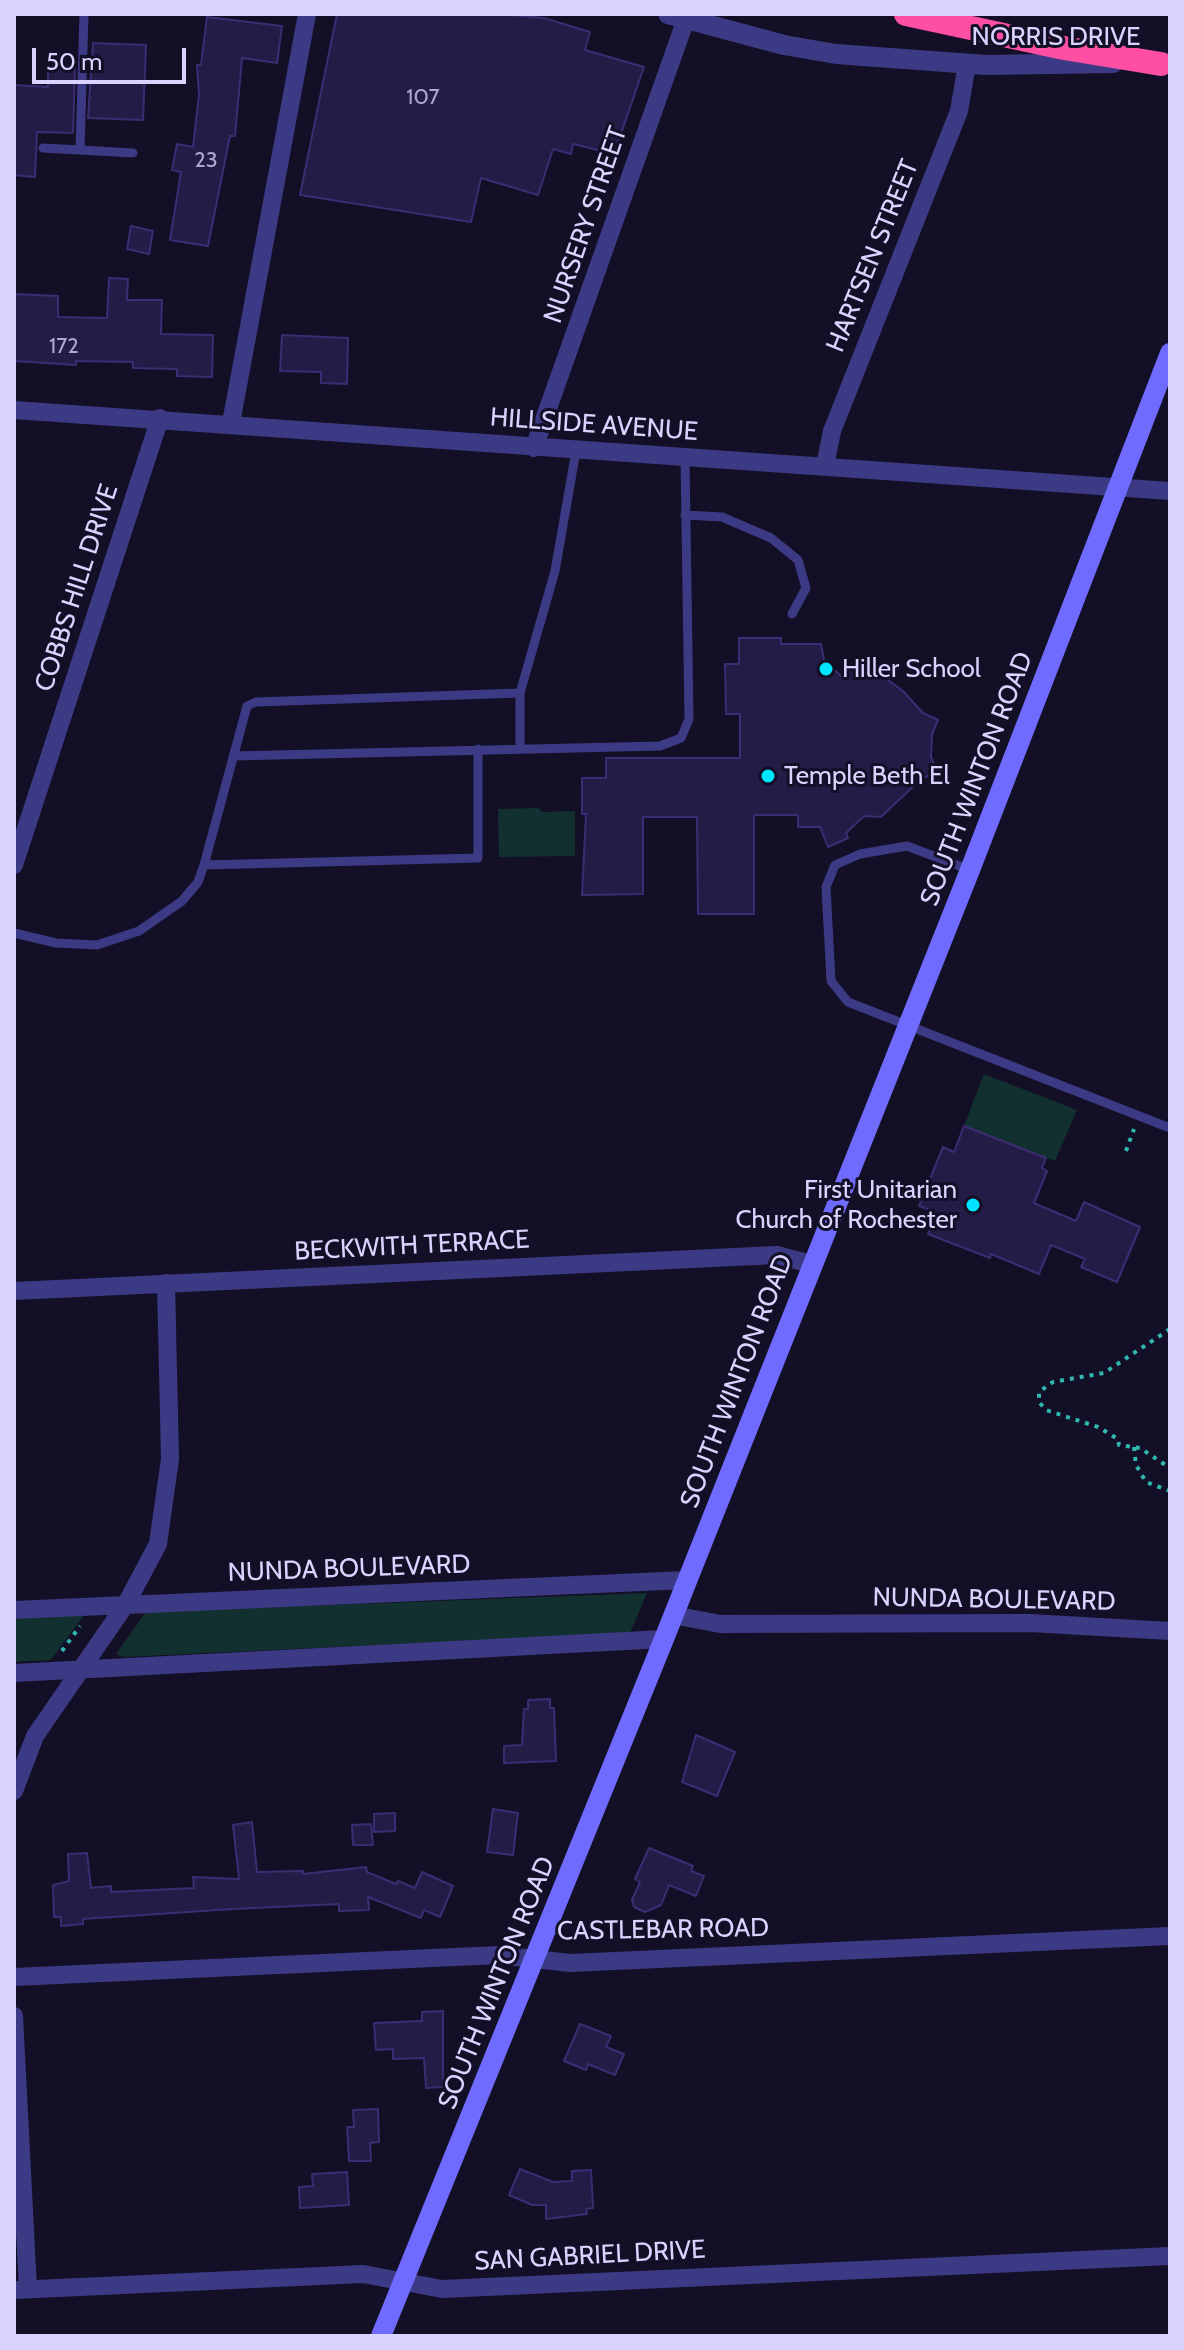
<!DOCTYPE html>
<html>
<head>
<meta charset="utf-8">
<style>
  body { margin:0 }
  #map { position:relative; width:1184px; height:2350px; overflow:hidden; background:#130f26; font-family:Cabin,sans-serif }
  canvas { display:block }
  .frame { position:absolute; inset:0; border:16px solid #d9d4ff; pointer-events:none }
  .scale { position:absolute; left:32px; top:48px; width:154px; height:36px; box-sizing:border-box; border:4px solid #d9d4ff; border-top:0; padding-left:10px; font-size:24px; line-height:28px; white-space:nowrap; color:#d9d4ff; -webkit-text-stroke:6px #130f26; paint-order:stroke }
</style>
</head>
<body>
<div id="map">
<canvas width="1184" height="2350"></canvas>
<div class="frame"></div>
<div class="scale">50 m</div>
</div>
<script>
const ctx = document.querySelector('canvas').getContext('2d');
ctx.lineJoin = 'round';
function fillPath(path, color) {
  ctx.fillStyle = color;
  ctx.fill(path, 'evenodd');
}
function toPath(rows) {
  const path = new Path2D();
  for (const r of rows) {
    path.moveTo(r[0], r[1]);
    for (let i = 2; i < r.length; i += 2) path.lineTo(r[i], r[i + 1]);
  }
  return path;
}
function strokePath(path, color, width, dash) {
  ctx.strokeStyle = color;
  ctx.lineWidth = width;
  ctx.lineCap = dash ? 'butt' : 'round';
  ctx.setLineDash(dash || []);
  ctx.stroke(path);
}
function label(font, color, halo, rows, align = 'center') {
  ctx.font = font + ' Cabin,sans-serif';
  ctx.lineWidth = 6;
  ctx.setLineDash([]);
  ctx.textBaseline = 'middle';
  ctx.strokeStyle = halo;
  ctx.fillStyle = color;
  for (const [text, x, y, turn = 0] of rows) {
    ctx.save();
    ctx.translate(x, y);
    ctx.rotate((+turn || 0) * Math.PI / 180);
    ctx.textAlign = isNaN(turn) ? turn : align;
    if (halo) ctx.strokeText(text, 0, 0);
    ctx.fillText(text, 0, 0);
    ctx.restore();
  }
}
fillPath(toPath([
  [539,808,542,812,575,811,575,856,499,857,498,809],
  [984,1074,1077,1110,1055,1161,964,1126],
  [647,1593,630,1633,124,1657,116,1654,146,1612],
  [84,1615,51,1660,14,1662,14,1619]
]), '#12302f');
const building = toPath([
  [337,14,501,14,544,18,590,32,585,50,644,67,614,154,573,144,571,154,553,149,538,195,481,178,471,222,300,195,337,14],
  [207,17,282,26,277,63,242,58,235,136,230,136,208,246,170,240,181,172,172,170,177,144,193,147,199,95,197,65,201,65,207,17],
  [93,43,146,45,143,120,88,118,93,43],
  [48,68,75,69,73,133,37,132,35,177,14,175,14,85,48,87,48,68],
  [131,226,153,231,149,254,127,249,131,226],
  [109,278,128,279,127,300,162,300,161,334,213,335,212,377,177,376,177,369,133,368,133,362,76,361,76,365,14,361,14,294,58,296,58,317,107,318,109,278],
  [282,335,348,338,347,384,321,383,321,372,280,371,282,335],
  [739,638,781,638,781,644,821,644,824,660,842,677,853,665,862,674,880,674,903,691,923,713,938,720,932,734,931,757,938,772,921,779,881,817,864,816,846,833,848,838,828,847,820,827,798,827,798,815,754,815,754,914,698,914,697,817,643,817,643,894,582,895,586,814,582,814,582,778,606,778,606,758,740,758,740,714,726,714,725,664,739,664,739,638],
  [964,1126,1046,1158,1042,1168,1047,1171,1034,1203,1076,1221,1084,1202,1140,1227,1117,1282,1081,1267,1085,1259,1051,1245,1039,1274,991,1254,990,1258,928,1234,931,1227,924,1224,930,1210,919,1206,943,1147,954,1152,964,1126],
  [550,1699,550,1708,554,1708,556,1761,504,1763,504,1746,522,1745,524,1709,528,1709,528,1700,550,1699],
  [696,1735,735,1752,717,1796,682,1782,696,1735],
  [493,1809,518,1813,513,1855,487,1852,493,1809],
  [395,1813,395,1831,374,1832,374,1814,395,1813],
  [252,1822,257,1872,303,1871,303,1874,366,1867,367,1872,396,1884,398,1881,415,1888,422,1872,453,1886,440,1917,424,1910,421,1918,368,1897,369,1910,339,1911,339,1904,233,1909,83,1919,83,1924,61,1926,61,1917,54,1917,53,1885,69,1881,68,1854,87,1853,91,1888,111,1886,111,1892,194,1888,193,1877,239,1879,233,1825,252,1822],
  [371,1824,373,1845,353,1845,352,1825,371,1824],
  [649,1848,693,1866,691,1871,704,1876,696,1896,669,1885,661,1905,645,1912,634,1907,632,1900,640,1882,635,1879,649,1848],
  [443,2011,443,2087,426,2088,424,2058,393,2059,393,2049,376,2050,374,2023,422,2021,422,2012,443,2011],
  [580,2024,611,2036,606,2047,624,2054,615,2075,588,2064,586,2070,564,2061,580,2024],
  [378,2109,379,2142,370,2143,371,2161,349,2161,347,2127,354,2127,353,2110,378,2109],
  [520,2169,553,2182,572,2181,572,2171,591,2170,593,2208,586,2209,587,2214,546,2219,546,2205,532,2205,509,2195,520,2169],
  [347,2172,349,2205,300,2208,299,2187,313,2186,312,2174,347,2172]
]);
fillPath(building, '#241b47');
strokePath(building, '#3b2d73', 2);
strokePath(toPath([
  [1126,1151,1134,1129],
  [1170,1329,1104,1373,1053,1382,1039,1392,1039,1402,1046,1410,1098,1427,1118,1439,1119,1445,1140,1448,1170,1468],
  [1134,1447,1136,1465,1146,1482,1170,1491],
  [62,1651,80,1626]
]), '#2fb8b0', 4, [4, 6]);
strokePath(toPath([
  [84,14,80,150,133,153],
  [43,148,80,150],
  [685,515,722,517,771,538,798,560,806,588,792,614],
  [520,748,520,693,555,571,576,451],
  [233,756,660,746,681,738,689,719,685,459],
  [204,865,478,858,478,749],
  [970,870,907,846,860,854,835,865,826,887,831,981,848,1002,1170,1128],
  [14,933,56,943,97,945,139,931,182,901,198,882,204,865,247,706,256,702,520,693]
]), '#3d3a85', 9);
strokePath(toPath([
  [14,410,1170,491],
  [231,423,307,14],
  [534,448,686,19],
  [825,466,832,431,959,111,967,64],
  [14,865,160,418],
  [14,1291,777,1255,811,1264],
  [14,1610,687,1580],
  [673,1615,720,1624,1030,1623,1170,1631],
  [14,1673,664,1639],
  [14,1791,35,1736,126,1604,158,1544,170,1459,166,1283],
  [14,1977,499,1955,570,1963,1170,1936],
  [14,2016,28,2289],
  [14,2290,363,2274,442,2289,1170,2256]
]), '#3d3a85', 18);
strokePath(toPath([
  [668,14,784,45,836,54,986,65,1113,63]
]), '#3d3a85', 20);
strokePath(toPath([
  [381,2336,664,1639,970,870,1170,353]
]), '#6f6bff', 20);
strokePath(toPath([
  [906,14,1064,48,1161,64]
]), '#ff4fa3', 24);
for (const [x, y, r, color] of [
  [826,669,8,"#00e5ff"],
  [768,776,8,"#00e5ff"],
  [973,1205,8,"#00e5ff"]
]) {
  const dot = new Path2D();
  dot.arc(x, y, r, 0, 2 * Math.PI);
  ctx.fillStyle = color;
  ctx.fill(dot);
  strokePath(dot, '#130f26', 3);
}
label('22px', '#aca6d1', null, [
  ["107",423,98],
  ["23",206,161],
  ["172",64,347]
]);
label('26px', '#d9d4ff', '#130f26', [
  ["NORRIS DRIVE",1056,37],
  ["NURSERY STREET",586,225,-71],
  ["HARTSEN STREET",873,256,-68],
  ["HILLSIDE AVENUE",594,425,4],
  ["COBBS HILL DRIVE",77,588,-72],
  ["SOUTH WINTON ROAD",977,779,-69],
  ["BECKWITH TERRACE",412,1246,-3],
  ["SOUTH WINTON ROAD",737,1381,-69],
  ["NUNDA BOULEVARD",349,1569,-2],
  ["NUNDA BOULEVARD",994,1600,1],
  ["CASTLEBAR ROAD",663,1930,-1],
  ["SOUTH WINTON ROAD",497,1983,-68],
  ["SAN GABRIEL DRIVE",590,2256,-3]
]);
label('26px', '#d9d4ff', '#130f26', [
  ["Hiller School",842,669],
  ["Temple Beth El",784,776],
  ["First Unitarian",957,1190,"right"],
  ["Church of Rochester",957,1220,"right"]
], 'left');
</script>
</body>
</html>
